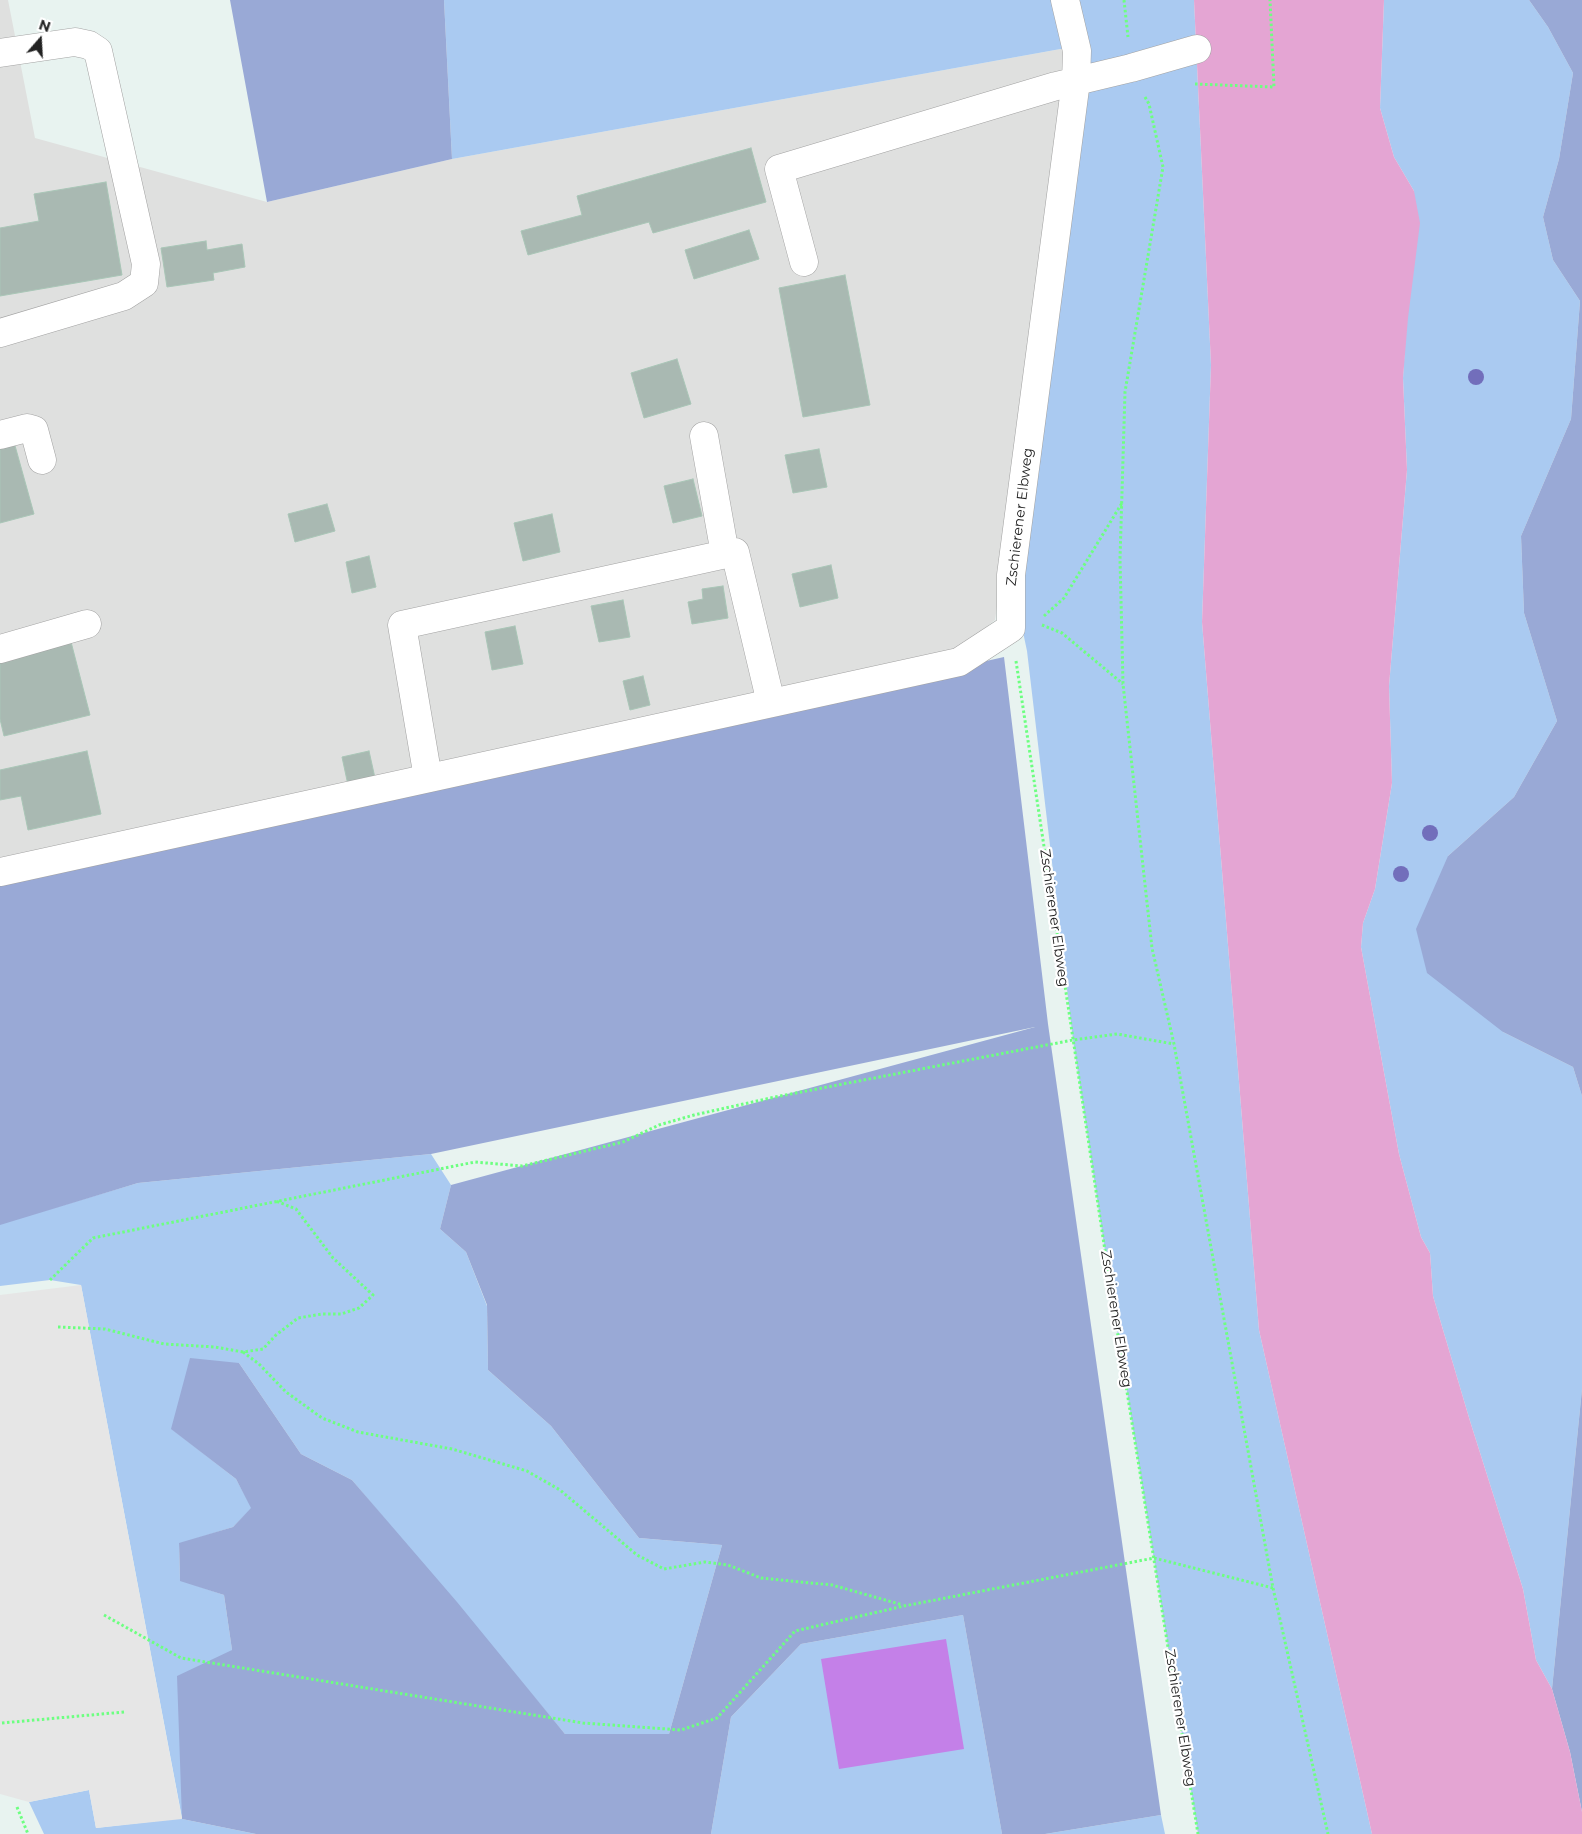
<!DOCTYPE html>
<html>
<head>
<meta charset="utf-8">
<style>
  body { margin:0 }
  #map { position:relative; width:1582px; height:1834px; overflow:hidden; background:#e8f3f0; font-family:Montserrat,sans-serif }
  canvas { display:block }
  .north { position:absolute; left:15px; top:15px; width:50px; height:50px; -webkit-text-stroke:4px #fff; paint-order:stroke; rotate:19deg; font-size:14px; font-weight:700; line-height:20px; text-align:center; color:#222 }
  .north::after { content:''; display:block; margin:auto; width:18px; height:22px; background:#222; clip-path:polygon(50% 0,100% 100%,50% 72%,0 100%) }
</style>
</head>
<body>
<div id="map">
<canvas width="1582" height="1834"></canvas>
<div class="north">N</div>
</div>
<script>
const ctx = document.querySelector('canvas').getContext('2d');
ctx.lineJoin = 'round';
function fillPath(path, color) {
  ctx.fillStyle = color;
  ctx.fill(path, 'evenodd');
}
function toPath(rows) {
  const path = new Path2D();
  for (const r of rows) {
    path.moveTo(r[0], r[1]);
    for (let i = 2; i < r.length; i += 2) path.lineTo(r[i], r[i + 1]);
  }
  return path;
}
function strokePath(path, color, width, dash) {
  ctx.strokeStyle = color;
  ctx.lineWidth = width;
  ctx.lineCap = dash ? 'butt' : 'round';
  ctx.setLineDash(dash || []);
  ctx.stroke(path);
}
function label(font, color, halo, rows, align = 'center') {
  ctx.font = font + ' Montserrat,sans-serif';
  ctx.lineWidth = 4.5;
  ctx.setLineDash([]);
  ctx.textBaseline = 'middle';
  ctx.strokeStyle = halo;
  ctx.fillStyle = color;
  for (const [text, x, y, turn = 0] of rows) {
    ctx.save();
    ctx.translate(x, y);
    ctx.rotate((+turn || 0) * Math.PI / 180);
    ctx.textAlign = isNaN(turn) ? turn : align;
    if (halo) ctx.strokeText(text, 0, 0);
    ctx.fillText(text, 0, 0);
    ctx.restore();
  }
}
fillPath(toPath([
  [0,0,8,0,35,138,267,202,452,159,1066,48,1002,574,995,620,951,655,0,862]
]), '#dfe0df');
fillPath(toPath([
  [444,0,1054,0,1066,48,452,159],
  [1070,0,1194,0,1211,365,1202,622,1259,1330,1372,1834,1198,1834,1115,1317,1073,1040,1027,651,1011,575],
  [1384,0,1529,0,1548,27,1573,73,1559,159,1543,217,1553,260,1580,301,1571,419,1521,536,1524,613,1557,721,1514,797,1448,856,1503,1032,1573,1067,1582,1096,1582,1389,1552,1689,1536,1660,1523,1589,1470,1421,1433,1296,1430,1253,1421,1237,1399,1154,1361,947,1363,923,1375,889,1392,783,1389,686,1407,470,1403,378,1414,191,1394,157,1380,108],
  [431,1154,451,1185,440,1229,466,1252,487,1306,488,1370,551,1426,639,1538,722,1545,669,1734,565,1734,352,1480,301,1454,239,1363,172,1429,236,1479,252,1508,233,1527,179,1544,180,1580,224,1595,232,1650,182,1819,256,1834,44,1834,29,1802,89,1790,96,1828,182,1818,81,1285,50,1280,0,1286,0,1224,138,1183],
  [963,1615,1002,1834,711,1834,731,1717,801,1644],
  [1161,1815,1165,1834,1045,1834]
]), '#aacaf1');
fillPath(toPath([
  [230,0,444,0,452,159,267,202],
  [1529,0,1582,0,1582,1096,1573,1067,1503,1032,1427,973,1416,929,1448,856,1514,797,1557,721,1524,613,1521,536,1571,419,1580,301,1553,260,1543,217,1559,159,1573,73,1548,27],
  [1004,657,1048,1024,1161,1815,1045,1834,1002,1834,963,1615,801,1644,731,1717,711,1834,256,1834,182,1819,177,1676,232,1650,224,1595,180,1581,179,1543,233,1527,251,1508,236,1479,171,1429,190,1358,239,1363,301,1454,352,1480,457,1602,565,1734,669,1734,722,1545,639,1538,551,1426,488,1370,487,1305,466,1252,440,1229,451,1185,1035,1027,431,1154,138,1183,0,1225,0,883],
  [1582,1389,1582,1812,1570,1752,1552,1689]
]), '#99a9d6');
fillPath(toPath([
  [946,1639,964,1749,839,1769,821,1659]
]), '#c480e8');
fillPath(toPath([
  [81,1285,182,1819,96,1828,89,1790,29,1802,0,1794,0,1295]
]), '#e6e6e6');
fillPath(toPath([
  [1194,0,1384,0,1380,108,1394,157,1414,191,1420,223,1408,318,1403,378,1407,470,1389,686,1392,783,1375,889,1363,923,1361,947,1399,1154,1421,1237,1430,1253,1433,1296,1470,1421,1523,1589,1536,1660,1552,1689,1570,1752,1582,1812,1582,1834,1372,1834,1259,1330,1202,622,1211,365]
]), '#e4a5d3');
const building = toPath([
  [751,148,766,202,653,233,649,222,528,255,521,231,582,215,577,196,751,148],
  [106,182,122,275,0,296,0,228,39,221,34,194,106,182],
  [749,230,759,259,694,279,685,250,749,230],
  [206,241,207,250,242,244,245,267,213,273,214,280,167,287,161,248,206,241],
  [845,275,870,405,803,417,779,288,845,275],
  [677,359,691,404,644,418,631,373,677,359],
  [14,442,34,514,0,523,0,446,14,442],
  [819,449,827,487,793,493,785,455,819,449],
  [693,479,702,516,673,523,664,486,693,479],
  [327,504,335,531,295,542,288,514,327,504],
  [552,514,560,552,523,561,514,523,552,514],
  [369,556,376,587,352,593,346,562,369,556],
  [831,565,838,598,800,607,792,574,831,565],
  [723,586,728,618,692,624,688,602,703,599,702,589,723,586],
  [623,600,630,637,599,642,591,606,623,600],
  [515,626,523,664,492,670,485,632,515,626],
  [70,638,90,715,4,736,0,719,0,655,70,638],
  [643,676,650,705,630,710,623,681,643,676],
  [87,751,101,814,28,830,21,796,0,800,0,770,87,751],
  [369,751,375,778,348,785,342,757,369,751]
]);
fillPath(building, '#a9b9b2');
strokePath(building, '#a9c6b7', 1);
const minor = toPath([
  [0,53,75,42,89,45,98,51,146,264,144,283,124,296,0,333],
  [804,262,779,169,1056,86,1131,68,1197,49],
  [0,435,27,428,34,430,42,460],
  [704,436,725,554],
  [0,649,87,624],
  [428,778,402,625,735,552,771,703],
  [0,872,959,662,1011,628,1011,575,1076,81,1077,51,1065,0]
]);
strokePath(minor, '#a3a3a3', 29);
strokePath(toPath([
  [1124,0,1128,37],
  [1195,84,1274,87,1270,0],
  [1145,97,1149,104,1163,167,1125,392,1120,559,1123,684,1152,948,1174,1044,1273,1588,1328,1834],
  [1044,616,1064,598,1122,503],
  [1042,625,1062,633,1123,684],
  [1016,661,1115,1317,1198,1834],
  [50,1280,93,1238,475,1162,522,1166,623,1142,659,1125,694,1115,775,1097,1073,1040,1117,1034,1174,1044],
  [58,1327,105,1329,164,1344,215,1347,243,1352,263,1349,276,1335,298,1318,322,1314,341,1314,359,1308,373,1295,333,1258,296,1209,276,1201],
  [243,1352,259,1364,286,1392,322,1418,358,1432,452,1449,527,1471,560,1490,637,1555,664,1569,705,1562,728,1565,761,1578,832,1585,903,1605],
  [104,1615,181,1658,583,1723,681,1730,717,1718,795,1631,904,1606,1154,1558,1273,1588],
  [2,1723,124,1712],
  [17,1807,28,1834]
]), '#6dff81', 3, [2.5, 2.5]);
strokePath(minor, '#fff', 28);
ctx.fillStyle = '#726ebb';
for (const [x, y] of [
  [1476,377],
  [1430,833],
  [1401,874]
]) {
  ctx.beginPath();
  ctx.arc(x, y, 8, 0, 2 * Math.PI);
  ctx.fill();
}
label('14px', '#222', '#fff', [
  ["Zschierener Elbweg",1020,517,-83],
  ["Zschierener Elbweg",1054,918,82],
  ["Zschierener Elbweg",1116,1319,81],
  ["Zschierener Elbweg",1180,1718,81]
]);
</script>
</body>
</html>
